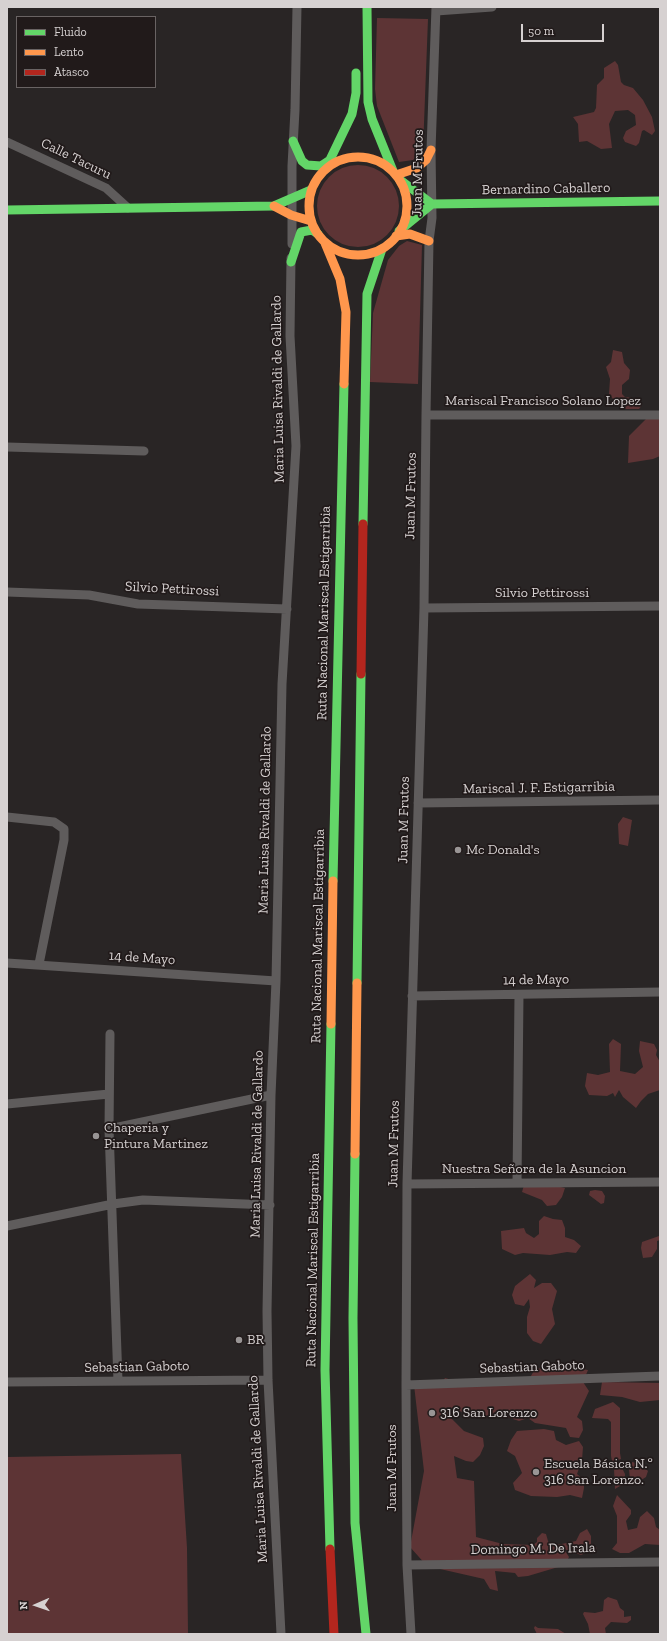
<!DOCTYPE html>
<html>
<head>
<meta charset="utf-8">
<style>
  body { margin:0 }
  #map { position:relative; width:667px; height:1641px; overflow:hidden; background:#292525; font-family:"Zilla Slab",serif }
  canvas { display:block }
  .frame { position:absolute; inset:0; border:8px solid #d6d1d1; pointer-events:none }
  .legend { position:absolute; left:16px; top:16px; width:140px; height:72px; box-sizing:border-box; background:#211a1a; border:1px solid #696363; margin:0; padding:5px 7px; list-style:none; font-size:12px; color:#d6d1d1 }
  .legend li { display:flex; align-items:center; gap:8px; height:20px }
  .legend b { width:20px; border:1px solid #696363 }
  .north { position:absolute; left:16px; top:1585px; width:40px; height:40px; -webkit-text-stroke:3px #211a1a; paint-order:stroke; rotate:268deg; font-size:11px; font-weight:700; line-height:16px; text-align:center; color:#d6d1d1 }
  .north::after { content:''; display:block; margin:auto; width:14px; height:18px; background:#d6d1d1; clip-path:polygon(50% 0,100% 100%,50% 72%,0 100%) }
  .scale { position:absolute; left:521px; top:24px; width:83px; height:18px; box-sizing:border-box; border:2px solid #d6d1d1; border-top:0; padding-left:5px; font-size:12px; line-height:14px; white-space:nowrap; color:#d6d1d1; -webkit-text-stroke:3px #211a1a; paint-order:stroke }
</style>
</head>
<body>
<div id="map">
<canvas width="667" height="1641"></canvas>
<div class="frame"></div>
<ul class="legend">
<li><b style="height:5px;background:#63d668"></b>Fluido</li>
<li><b style="height:5px;background:#ff974d"></b>Lento</li>
<li><b style="height:5px;background:#b3261e"></b>Atasco</li>
</ul>
<div class="north">N</div>
<div class="scale">50 m</div>
</div>
<script>
const ctx = document.querySelector('canvas').getContext('2d');
ctx.lineJoin = 'round';
function fillPath(path, color) {
  ctx.fillStyle = color;
  ctx.fill(path, 'evenodd');
}
function toPath(rows) {
  const path = new Path2D();
  for (const r of rows) {
    if (r.length === 3) {
      path.moveTo(r[0] + r[2], r[1]);
      path.arc(r[0], r[1], r[2], 0, 2 * Math.PI);
      continue;
    }
    path.moveTo(r[0], r[1]);
    for (let i = 2; i < r.length; i += 2) path.lineTo(r[i], r[i + 1]);
  }
  return path;
}
function strokePath(path, color, width, dash) {
  ctx.strokeStyle = color;
  ctx.lineWidth = width;
  ctx.lineCap = dash ? 'butt' : 'round';
  ctx.setLineDash(dash || []);
  ctx.stroke(path);
}
function label(font, color, halo, rows, align = 'center') {
  ctx.font = font + ' "Zilla Slab",serif';
  ctx.lineWidth = 3.5;
  ctx.setLineDash([]);
  ctx.textBaseline = 'middle';
  ctx.strokeStyle = halo;
  ctx.fillStyle = color;
  for (const [text, x, y, turn = 0] of rows) {
    ctx.save();
    ctx.translate(x, y);
    ctx.rotate((+turn || 0) * Math.PI / 180);
    ctx.textAlign = isNaN(turn) ? turn : align;
    if (halo) ctx.strokeText(text, 0, 0);
    ctx.fillText(text, 0, 0);
    ctx.restore();
  }
}
fillPath(toPath([
  [377,18,428,19,423,149,413,160,399,162,377,106,375,89],
  [615,61,618,65,621,82,624,85,633,88,643,100,652,117,655,131,652,135,644,130,642,131,639,143,636,146,625,142,623,138,626,131,636,125,635,115,628,110,615,111,609,124,612,148,601,149,587,141,579,142,578,124,573,117,594,112,596,108,597,85,604,78,604,68],
  [358,206,41],
  [407,241,422,245,418,384,370,382,373,313,388,260,399,246],
  [613,350,622,352,624,363,630,370,629,379,622,385,622,394,625,397,639,399,642,405,639,409,621,409,609,394,610,379,606,367,611,362],
  [647,418,660,418,660,456,653,459,628,463,629,436],
  [623,817,632,820,628,846,619,844,618,824],
  [613,1039,621,1044,620,1071,635,1074,643,1067,639,1051,640,1041,654,1044,657,1050,656,1055,660,1062,660,1090,648,1094,641,1101,636,1108,623,1097,619,1090,615,1097,613,1093,607,1096,589,1095,585,1086,587,1073,598,1075,610,1072,609,1044],
  [548,1184,565,1188,562,1197,556,1205,547,1206,542,1200,522,1192,524,1185],
  [595,1190,602,1191,605,1196,604,1203,601,1204,589,1195,590,1191],
  [544,1216,553,1219,562,1220,565,1228,565,1237,574,1240,581,1246,576,1253,567,1252,550,1255,523,1253,515,1255,502,1249,501,1231,524,1228,526,1233,534,1238,539,1234,539,1221],
  [660,1229,660,1240,657,1241,657,1249,652,1257,643,1258,641,1248,642,1242,659,1236],
  [530,1274,536,1280,534,1288,542,1283,551,1283,557,1291,552,1309,555,1324,541,1344,533,1341,527,1333,527,1317,530,1307,529,1299,524,1306,515,1304,512,1295,515,1286],
  [561,1366,588,1370,583,1382,589,1391,577,1417,582,1421,583,1430,579,1438,570,1437,566,1428,535,1423,528,1418,519,1421,501,1415,475,1417,457,1410,451,1418,464,1431,483,1438,484,1446,480,1455,473,1462,466,1461,454,1456,457,1478,474,1481,476,1537,503,1544,533,1545,537,1542,537,1538,542,1533,546,1534,550,1548,552,1546,576,1541,580,1533,587,1529,591,1536,591,1545,597,1548,581,1555,564,1549,569,1557,565,1565,528,1576,518,1577,515,1573,495,1571,498,1591,490,1589,484,1579,427,1566,410,1547,424,1471,414,1385,440,1386,445,1378,473,1386,528,1381,535,1369],
  [602,1382,660,1383,660,1400,640,1402,622,1397,600,1395],
  [613,1402,620,1408,620,1453,621,1459,615,1461,612,1461,611,1456,611,1422,608,1419,592,1418,595,1409],
  [544,1429,554,1431,556,1440,566,1445,579,1441,583,1447,582,1460,577,1474,584,1480,584,1488,582,1498,570,1495,557,1497,531,1496,515,1490,513,1483,522,1473,515,1456,507,1451,511,1440,517,1431],
  [181,1454,187,1548,188,1634,7,1634,7,1457],
  [632,1462,641,1464,648,1471,646,1477,638,1482,630,1479,629,1470],
  [621,1466,625,1474,625,1483,615,1489,614,1469],
  [617,1495,631,1510,631,1514,626,1521,628,1530,637,1528,640,1517,647,1511,654,1518,656,1527,660,1530,660,1545,645,1544,629,1553,620,1553,612,1549,617,1543,617,1516,613,1506],
  [608,1597,617,1600,620,1608,624,1611,624,1617,631,1616,631,1620,627,1623,611,1622,605,1628,606,1634,590,1634,588,1624,583,1614,584,1612,595,1613,603,1611,604,1600],
  [535,1626,538,1628,558,1629,566,1634,537,1634,534,1628]
]), '#5d3435');
strokePath(toPath([
  [436,11,492,7],
  [7,142,106,188,128,208],
  [292,244,292,166,295,110,297,7],
  [426,415,660,415],
  [7,447,144,451],
  [7,592,89,595,138,604,287,609],
  [424,608,660,606],
  [418,803,660,800],
  [7,817,54,822,64,829,64,840,39,964],
  [7,963,276,981],
  [412,996,660,992],
  [110,1034,109,1129,118,1381],
  [7,1104,109,1094],
  [109,1129,271,1095],
  [517,1183,519,995],
  [407,1184,660,1182],
  [7,1226,113,1204,143,1200,270,1205],
  [7,1382,268,1380],
  [406,1385,660,1376],
  [407,1565,660,1562],
  [281,1634,268,1380,267,1311,271,1095,276,981,282,684,296,446,290,336,291,258],
  [411,1634,407,1565,406,1385,407,1184,424,608,426,415,429,241,432,218,431,150,436,7]
]), '#5f5c5c', 9);
strokePath(toPath([
  [367,7,368,102,372,119,393,171],
  [293,141,302,161,307,165,321,166,330,160],
  [326,168,352,114,356,93,356,73],
  [399,179,432,204],
  [432,204,660,201],
  [7,210,274,206,311,190],
  [399,231,432,204],
  [291,262,301,232,312,230,318,234],
  [363,524,367,294,382,249],
  [333,881,344,384],
  [357,983,361,674],
  [355,1154,353,1318,355,1523,366,1634],
  [330,1549,325,1370,331,1024]
]), '#63d668', 9);
strokePath(toPath([
  [358,206,49],
  [396,175,417,168,426,160,431,150],
  [274,206,291,215,311,221],
  [396,236,410,234,429,241],
  [325,243,340,279,346,312,344,384],
  [331,1024,333,881],
  [355,1154,357,983]
]), '#ff974d', 9);
strokePath(toPath([
  [361,674,363,524],
  [330,1549,334,1634]
]), '#b3261e', 9);
for (const [x, y, r, color] of [
  [458,850,4,"#999595"],
  [96,1136,4,"#999595"],
  [239,1340,4,"#999595"],
  [432,1413,4,"#999595"],
  [536,1472,4,"#999595"]
]) {
  const dot = new Path2D();
  dot.arc(x, y, r, 0, 2 * Math.PI);
  ctx.fillStyle = color;
  ctx.fill(dot);
  strokePath(dot, '#211a1a', 1.5);
}
label('14px', '#d6d1d1', '#211a1a', [
  ["Calle Tacuru",76,159,26],
  ["Juan M Frutos",418,173,-89],
  ["Bernardino Caballero",546,189,-1],
  ["Maria Luisa Rivaldi de Gallardo",278,389,-91],
  ["Mariscal Francisco Solano Lopez",543,401],
  ["Juan M Frutos",411,496,-89],
  ["Silvio Pettirossi",172,589,3],
  ["Silvio Pettirossi",542,593],
  ["Ruta Nacional Mariscal Estigarribia",324,613,-89],
  ["Mariscal J. F. Estigarribia",539,788,-1],
  ["Maria Luisa Rivaldi de Gallardo",265,820,-89],
  ["Juan M Frutos",404,820,-89],
  ["Ruta Nacional Mariscal Estigarribia",318,936,-89],
  ["14 de Mayo",142,958,4],
  ["14 de Mayo",536,980,-1],
  ["Maria Luisa Rivaldi de Gallardo",257,1144,-89],
  ["Juan M Frutos",394,1144,-89],
  ["Nuestra Señora de la Asuncion",534,1169],
  ["Ruta Nacional Mariscal Estigarribia",313,1260,-89],
  ["Sebastian Gaboto",137,1367,-1],
  ["Sebastian Gaboto",532,1367,-2],
  ["Juan M Frutos",392,1468,-90],
  ["Maria Luisa Rivaldi de Gallardo",258,1469,-93],
  ["Domingo M. De Irala",533,1549,-1]
]);
label('14px', '#d6d1d1', '#211a1a', [
  ["Mc Donald's",466,850],
  ["Chaperia y",104,1128],
  ["Pintura Martinez",104,1144],
  ["BR",247,1340],
  ["316 San Lorenzo",440,1413],
  ["Escuela Básica N.º",544,1464],
  ["316 San Lorenzo.",544,1480]
], 'left');
</script>
</body>
</html>
